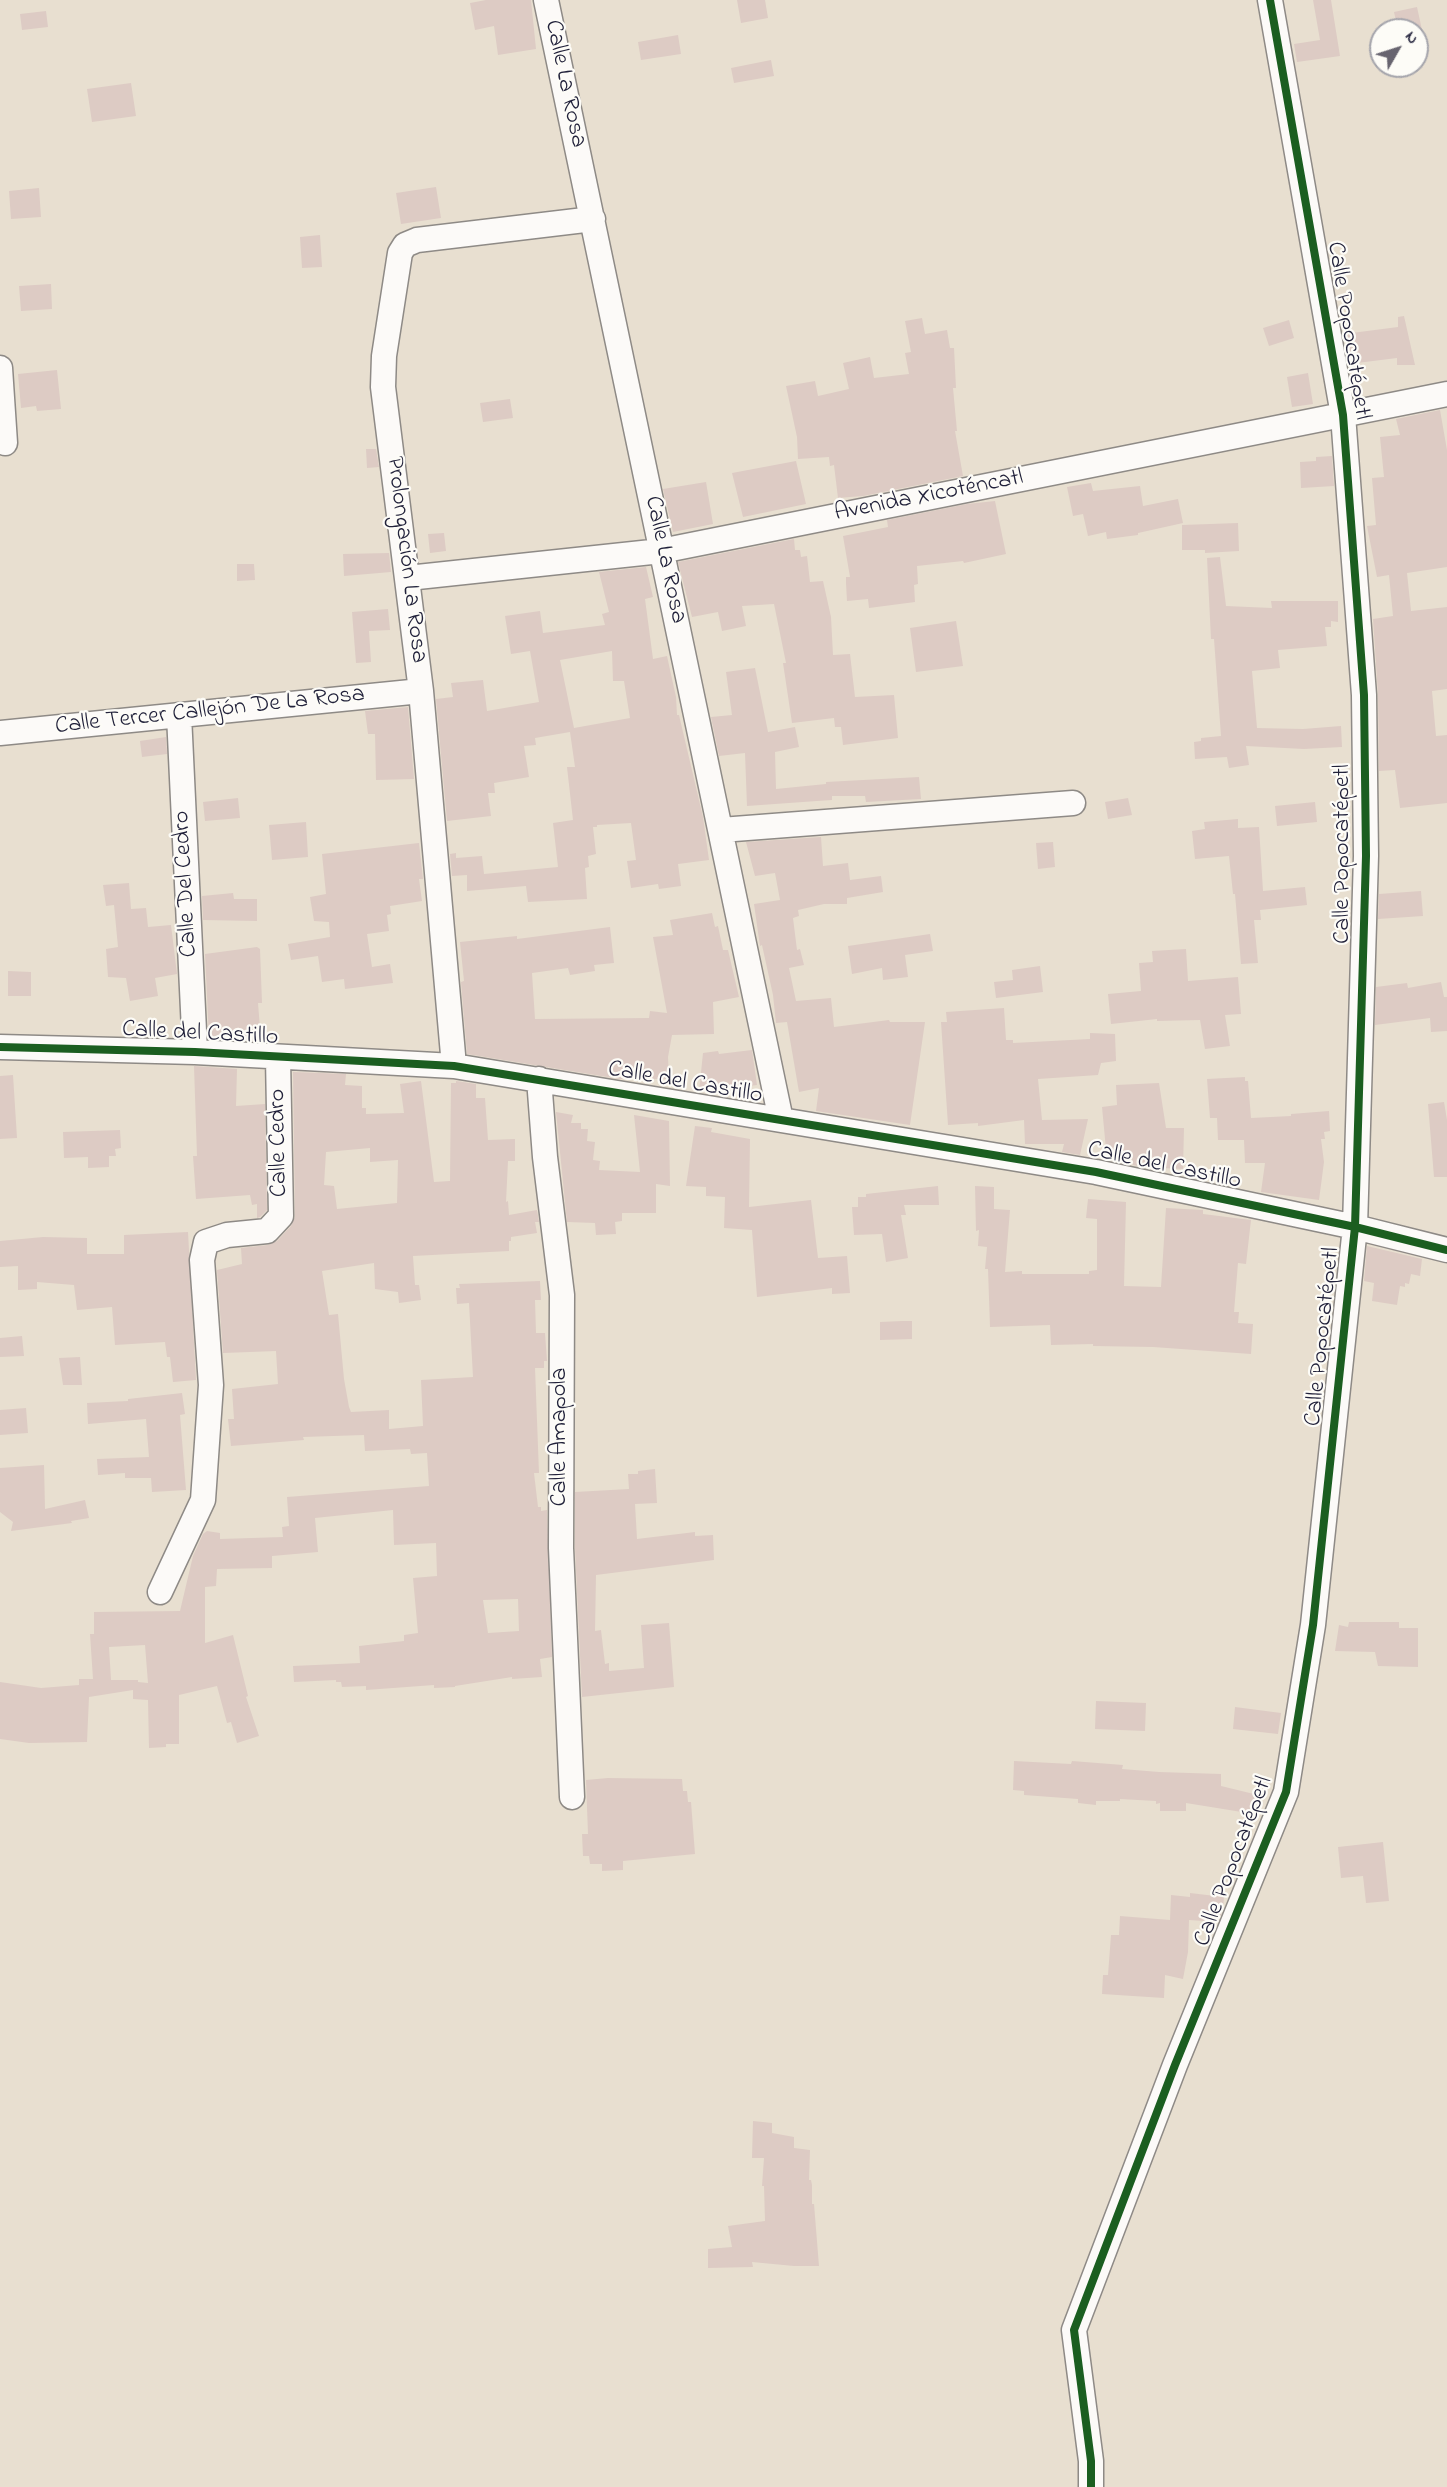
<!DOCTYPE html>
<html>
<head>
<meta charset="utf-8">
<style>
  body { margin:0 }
  #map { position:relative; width:1447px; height:2487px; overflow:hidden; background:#e8dfd0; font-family:"Indie Flower",sans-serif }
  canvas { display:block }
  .north { position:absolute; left:1369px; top:18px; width:60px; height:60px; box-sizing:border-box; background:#fdfcf7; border:2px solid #a5a5ac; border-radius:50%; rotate:51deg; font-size:16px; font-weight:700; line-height:24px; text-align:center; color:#22223b }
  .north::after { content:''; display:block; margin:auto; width:21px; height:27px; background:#67646f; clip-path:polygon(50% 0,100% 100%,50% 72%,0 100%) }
</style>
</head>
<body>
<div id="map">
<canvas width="1447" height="2487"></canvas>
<div class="north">N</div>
</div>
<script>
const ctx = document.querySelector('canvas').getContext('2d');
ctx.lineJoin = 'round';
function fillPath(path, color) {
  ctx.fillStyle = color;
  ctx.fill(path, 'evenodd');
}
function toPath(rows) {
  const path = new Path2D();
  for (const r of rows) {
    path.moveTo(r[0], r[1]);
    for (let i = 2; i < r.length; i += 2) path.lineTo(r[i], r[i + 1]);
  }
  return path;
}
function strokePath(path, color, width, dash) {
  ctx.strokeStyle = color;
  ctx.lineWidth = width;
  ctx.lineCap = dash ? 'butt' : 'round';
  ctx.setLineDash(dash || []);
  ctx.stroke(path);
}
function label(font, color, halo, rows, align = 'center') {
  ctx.font = font + ' "Indie Flower",sans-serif';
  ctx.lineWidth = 4.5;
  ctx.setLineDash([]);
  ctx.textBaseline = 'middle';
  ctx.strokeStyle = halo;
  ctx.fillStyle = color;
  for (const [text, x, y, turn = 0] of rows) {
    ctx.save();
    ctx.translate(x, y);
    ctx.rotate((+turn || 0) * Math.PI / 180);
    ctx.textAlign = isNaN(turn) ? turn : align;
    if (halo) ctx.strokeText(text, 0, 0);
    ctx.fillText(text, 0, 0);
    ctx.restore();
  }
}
fillPath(toPath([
  [486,0,531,0,536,49,498,55,494,26,475,30,470,3],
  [737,0,765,0,768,18,741,23],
  [1313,0,1331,0,1340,56,1297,62,1294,44,1320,40],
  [1417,7,1422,30,1398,30,1394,12],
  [46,11,48,27,22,30,20,14],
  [678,35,681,54,641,60,638,42],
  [771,60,774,76,734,83,731,68],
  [131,83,136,116,92,122,87,89],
  [436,187,441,218,401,224,396,193],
  [39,188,41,217,11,219,9,191],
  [320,235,322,267,302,268,300,237],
  [51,284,52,309,21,311,19,286],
  [1404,316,1415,365,1397,365,1397,358,1349,364,1344,334,1398,327,1398,317],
  [922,318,925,334,947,330,950,348,954,348,956,388,953,388,957,431,955,431,963,476,863,496,838,498,834,465,830,466,829,457,798,459,797,437,786,386,815,381,818,396,849,389,843,363,870,357,874,378,909,374,905,353,911,352,905,321],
  [1289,320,1294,338,1269,346,1263,328],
  [57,370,61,409,37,411,36,406,21,408,18,374],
  [1308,373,1313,404,1292,407,1287,377],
  [510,399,513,418,483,422,480,403],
  [1440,410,1447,450,1447,567,1407,573,1411,611,1447,607,1447,689,1432,691,1436,736,1447,735,1447,803,1400,808,1395,770,1379,771,1378,694,1373,619,1393,616,1389,575,1377,577,1367,526,1376,525,1372,478,1384,477,1380,437,1400,435,1396,419],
  [366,449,376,449,379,467,367,468],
  [1332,456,1334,486,1301,488,1300,462,1316,461,1316,457],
  [796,461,806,504,743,517,732,473],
  [706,482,713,524,673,532,663,489],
  [1091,483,1093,491,1140,486,1143,506,1178,499,1183,523,1138,533,1138,535,1107,539,1106,532,1088,536,1083,514,1073,516,1067,487],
  [995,501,1006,554,964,563,963,561,917,566,918,584,914,585,915,602,869,608,868,599,847,601,846,583,846,577,850,577,843,536,888,527,887,520,967,504],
  [1238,523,1239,551,1205,553,1205,550,1182,550,1182,525],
  [444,533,446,551,430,553,428,534],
  [794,539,795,550,800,550,801,557,807,556,810,582,823,581,831,617,833,655,850,654,855,697,894,695,898,738,843,745,841,727,835,727,834,718,792,723,783,663,786,663,774,604,742,606,746,626,722,631,718,612,692,617,678,562],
  [389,553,391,572,344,576,343,554],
  [1220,557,1226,606,1272,608,1271,601,1338,601,1338,622,1331,621,1331,627,1325,627,1327,646,1278,650,1280,668,1252,671,1257,728,1303,729,1341,726,1342,747,1304,749,1246,746,1249,765,1229,768,1227,757,1195,759,1194,742,1201,741,1201,738,1221,736,1214,639,1211,639,1207,558],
  [237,564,254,564,255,580,237,581],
  [646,567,653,597,645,599,653,659,667,656,676,697,677,715,679,715,703,817,709,860,678,864,681,886,659,889,658,884,631,888,627,861,636,860,631,823,597,825,597,827,593,827,596,854,588,856,589,867,585,868,587,899,528,902,526,886,467,891,467,875,452,876,450,854,456,853,456,858,482,856,484,874,558,867,553,823,573,820,567,767,575,767,570,732,535,738,536,745,524,746,529,777,494,783,495,793,488,793,491,816,447,821,436,699,453,697,451,683,483,680,487,711,539,702,530,651,511,654,505,616,540,611,543,633,605,625,602,614,609,612,599,572],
  [612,651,613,681,624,681,630,718,574,728,560,660],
  [388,609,390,630,369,631,371,662,356,663,352,612],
  [956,621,963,666,916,672,910,628],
  [755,668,768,732,795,727,799,747,775,752,776,789,826,784,826,782,919,777,921,799,866,802,865,796,832,796,832,800,817,801,747,806,745,753,719,756,711,717,732,715,726,672],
  [408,707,414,779,376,780,375,734,368,734,365,711],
  [166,737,167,754,142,757,140,741],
  [238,798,240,818,205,821,203,802],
  [1128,798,1132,815,1108,819,1105,802],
  [1315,802,1317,822,1277,826,1275,806],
  [1238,819,1238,828,1259,827,1263,891,1305,887,1307,905,1260,910,1261,920,1254,920,1258,963,1241,964,1235,894,1233,894,1229,856,1195,859,1192,831,1205,829,1204,822],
  [306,822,308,857,272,860,269,825],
  [821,837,823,866,848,863,850,880,881,876,883,892,847,898,847,904,824,904,798,910,799,916,793,918,797,950,800,949,804,965,789,968,796,1001,831,998,834,1027,889,1020,890,1022,925,1022,910,1125,816,1111,819,1088,799,1092,787,1022,776,1023,773,995,762,945,760,946,754,904,780,900,775,873,755,876,746,842],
  [1053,842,1055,867,1038,869,1036,843],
  [419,843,423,879,419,879,422,901,390,906,391,914,387,915,389,931,367,934,372,967,390,964,393,983,345,989,344,979,322,982,318,956,291,960,288,944,330,937,329,922,314,921,310,897,326,894,322,854],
  [129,883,131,909,146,908,148,927,171,925,177,974,155,978,158,996,130,1001,126,978,108,977,106,949,118,947,114,905,106,906,103,885],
  [1421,891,1423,916,1378,919,1379,894],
  [233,893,234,899,257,899,257,921,203,920,202,896],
  [712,913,715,927,718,926,723,950,728,950,739,997,713,1002,714,1034,672,1035,668,1057,669,1079,620,1079,467,1054,461,982,464,981,460,942,517,936,517,939,610,927,614,963,594,965,595,971,570,975,568,968,532,973,535,1019,649,1018,650,1011,667,1013,653,937,673,935,670,920],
  [930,934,933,951,905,955,908,977,883,980,882,968,852,974,848,946],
  [257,947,260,949,262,1003,258,1003,261,1041,209,1038,205,954],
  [1186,949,1188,981,1238,977,1241,1014,1225,1015,1230,1046,1205,1049,1200,1020,1157,1021,1157,1019,1111,1024,1108,994,1141,991,1139,963,1153,962,1152,951],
  [1040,966,1043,992,996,998,994,982,1013,980,1012,970],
  [8,971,31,972,31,996,8,996],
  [1441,982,1444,997,1447,997,1447,1031,1431,1032,1430,1018,1375,1025,1376,987,1407,983,1408,988],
  [1004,1008,1006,1040,1013,1040,1013,1043,1090,1039,1090,1033,1115,1034,1116,1061,1101,1063,1098,1075,1038,1079,1042,1120,1088,1119,1080,1155,1062,1152,1064,1144,1025,1144,1024,1120,978,1126,978,1123,948,1125,941,1022,947,1022,946,1012],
  [752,1050,757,1085,699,1092,703,1053,718,1051,719,1054],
  [194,1066,237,1069,236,1106,265,1104,267,1210,260,1217,257,1218,257,1204,252,1205,250,1195,196,1199,193,1156,197,1156],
  [293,1072,346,1074,345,1085,362,1086,362,1108,366,1108,366,1114,404,1113,400,1084,421,1081,434,1182,450,1181,451,1083,456,1083,456,1081,476,1084,476,1098,485,1098,488,1140,515,1139,515,1161,508,1161,506,1202,508,1201,509,1215,537,1210,539,1222,535,1222,537,1233,511,1237,511,1241,509,1241,509,1251,413,1256,415,1285,419,1285,421,1300,399,1303,398,1292,375,1289,374,1263,322,1271,329,1315,338,1314,344,1379,349,1407,351,1412,389,1410,389,1429,423,1426,421,1380,473,1377,469,1303,457,1304,456,1288,460,1288,459,1284,540,1281,541,1300,535,1300,536,1333,545,1333,547,1361,544,1361,544,1368,535,1368,539,1473,534,1473,538,1507,541,1507,541,1511,547,1510,552,1657,540,1659,542,1677,512,1679,512,1677,455,1686,455,1687,434,1688,434,1685,366,1690,366,1686,342,1687,341,1682,336,1682,336,1680,294,1682,293,1666,360,1663,359,1646,404,1641,404,1635,418,1633,413,1578,437,1576,436,1543,394,1545,393,1510,315,1518,318,1552,272,1556,272,1568,217,1569,216,1586,205,1587,205,1643,233,1635,248,1696,246,1697,259,1736,237,1743,231,1722,227,1723,217,1686,179,1695,179,1744,166,1744,166,1747,149,1748,148,1700,133,1699,133,1690,89,1697,87,1742,29,1743,0,1739,0,1682,41,1688,79,1685,79,1679,93,1679,90,1634,94,1634,94,1612,180,1611,193,1556,203,1534,207,1531,220,1533,220,1539,283,1537,282,1527,289,1526,287,1497,429,1486,427,1453,411,1454,410,1449,365,1451,364,1435,303,1437,304,1440,231,1446,228,1419,234,1419,232,1389,278,1384,276,1351,223,1353,217,1270,242,1264,241,1248,268,1245,277,1241,291,1226,295,1217],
  [370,1148,370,1162,398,1160,397,1203,337,1209,334,1186,324,1185,326,1152],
  [518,1599,519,1631,488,1633,483,1600],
  [145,1645,148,1683,138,1682,138,1680,111,1680,109,1647],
  [13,1075,17,1138,0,1139,0,1076],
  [1245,1077,1245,1081,1248,1081,1251,1118,1291,1116,1291,1114,1329,1111,1330,1131,1324,1132,1325,1139,1321,1139,1324,1162,1319,1200,1261,1192,1265,1163,1245,1163,1244,1140,1218,1140,1217,1118,1210,1118,1207,1079],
  [1159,1083,1166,1128,1184,1128,1183,1169,1161,1168,1161,1163,1138,1166,1133,1165,1132,1159,1107,1160,1102,1107,1117,1105,1116,1085],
  [1444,1102,1447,1120,1447,1177,1434,1177,1428,1104],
  [556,1112,573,1115,571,1123,581,1123,581,1129,588,1129,587,1141,595,1142,593,1160,600,1161,599,1170,640,1172,634,1115,669,1121,670,1186,656,1184,656,1213,622,1213,622,1221,615,1222,616,1234,596,1235,595,1223,567,1222],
  [695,1126,712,1128,711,1132,750,1139,749,1207,811,1200,818,1258,847,1256,850,1293,832,1294,832,1288,757,1297,752,1230,724,1228,725,1197,706,1196,706,1187,686,1186],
  [120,1130,121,1148,115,1149,116,1156,109,1156,109,1167,88,1168,88,1157,64,1158,63,1132],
  [938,1186,939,1205,904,1205,906,1215,901,1215,908,1258,886,1262,882,1234,854,1235,852,1207,858,1207,858,1197,866,1197,866,1194],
  [975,1186,994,1187,994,1209,1010,1210,1005,1272,1022,1271,1022,1274,1089,1274,1089,1271,1097,1270,1097,1219,1086,1218,1088,1199,1126,1202,1124,1286,1161,1287,1166,1208,1203,1210,1203,1214,1251,1220,1246,1264,1238,1263,1234,1312,1239,1312,1238,1323,1253,1324,1251,1354,1153,1347,1093,1346,1093,1344,1051,1345,1050,1325,990,1327,988,1269,985,1269,987,1247,978,1246,979,1230,976,1231],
  [188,1232,196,1380,173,1382,170,1357,167,1357,165,1342,115,1345,112,1307,77,1310,74,1285,37,1282,37,1289,18,1290,18,1266,0,1267,0,1241,43,1237,87,1238,87,1254,124,1254,124,1235],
  [1367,1246,1422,1259,1420,1276,1411,1274,1409,1284,1405,1283,1405,1287,1400,1286,1397,1305,1372,1301,1374,1283,1364,1281],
  [902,1321,912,1321,912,1339,880,1340,880,1322],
  [22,1336,24,1356,0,1357,0,1338],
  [80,1357,82,1385,63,1385,59,1358],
  [182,1393,185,1414,180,1415,186,1490,152,1492,151,1478,125,1478,125,1473,98,1475,97,1459,149,1457,146,1419,88,1424,87,1403,128,1401,128,1399],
  [26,1408,28,1433,0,1435,0,1410],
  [44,1465,45,1509,85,1500,89,1518,71,1521,72,1523,11,1531,13,1522,0,1512,0,1468],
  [655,1469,657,1503,635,1504,637,1539,695,1532,695,1536,713,1535,714,1560,596,1575,595,1631,601,1630,605,1664,609,1663,609,1671,644,1668,641,1625,669,1623,674,1687,582,1697,575,1548,575,1492,629,1489,628,1474,638,1474,638,1471],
  [1349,1622,1399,1622,1399,1628,1418,1628,1418,1667,1378,1666,1375,1652,1335,1651,1339,1625,1348,1627],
  [1096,1701,1146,1703,1145,1731,1095,1729],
  [1235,1707,1281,1713,1278,1734,1233,1729],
  [1014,1761,1071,1764,1072,1761,1123,1765,1122,1769,1159,1772,1221,1774,1221,1786,1258,1795,1254,1814,1186,1803,1186,1811,1160,1811,1160,1803,1156,1804,1156,1801,1120,1799,1120,1801,1096,1801,1096,1805,1078,1803,1078,1799,1024,1795,1024,1791,1013,1790],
  [608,1778,682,1779,683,1791,687,1791,688,1802,691,1802,695,1854,623,1861,623,1870,602,1871,602,1864,590,1864,589,1856,583,1856,582,1834,588,1834,586,1780],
  [1383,1842,1389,1901,1366,1903,1363,1876,1341,1878,1338,1847],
  [1190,1893,1224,1897,1223,1909,1218,1922,1189,1920,1188,1952,1183,1979,1165,1975,1164,1998,1102,1994,1103,1975,1108,1975,1111,1935,1119,1935,1120,1916,1170,1920,1171,1895,1190,1897],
  [753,2121,772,2123,772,2133,794,2137,794,2148,810,2150,809,2180,811,2180,812,2185,812,2204,814,2204,819,2266,794,2266,752,2262,753,2267,708,2268,708,2249,732,2247,728,2226,765,2221,764,2186,762,2186,764,2158,752,2158]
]), '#ddcbc4');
const minor = toPath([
  [546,0,781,1120],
  [0,368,5,443],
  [408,578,661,551,1447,394],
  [179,715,195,1052],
  [0,733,421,691],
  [721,830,1073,803],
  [0,1047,195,1052,454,1066,1096,1172,1355,1227,1447,1250],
  [454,1066,421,691,383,387,384,356,400,253,405,245,417,240,593,219],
  [539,1079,545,1157,562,1295,561,1548,572,1797],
  [160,1592,203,1500,211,1385,202,1260,206,1242,227,1235,267,1231,281,1216,278,1058],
  [1091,2487,1091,2461,1074,2330,1175,2065,1286,1792,1313,1625,1355,1227,1366,856,1364,695,1343,415,1270,0]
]);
strokePath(minor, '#8e8a86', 27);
strokePath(minor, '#fcfaf8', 24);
strokePath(toPath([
  [0,1047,195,1052,454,1066,1096,1172,1355,1227,1447,1250],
  [1091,2487,1091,2461,1074,2330,1175,2065,1286,1792,1313,1625,1355,1227,1366,856,1364,695,1343,415,1270,0]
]), '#1b5e20', 8);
label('24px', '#22223b', '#fdfcf7', [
  ["Calle La Rosa",564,84,78],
  ["Calle Popocatépetl",1347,331,81],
  ["Avenida Xicoténcatl",929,497,-11],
  ["Prolongación La Rosa",405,560,83],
  ["Calle La Rosa",664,560,78],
  ["Calle Tercer Callejón De La Rosa",210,712,-6],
  ["Calle Popocatépetl",1344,854,-90],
  ["Calle Del Cedro",187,884,-93],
  ["Calle del Castillo",200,1035,3],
  ["Calle del Castillo",685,1084,10],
  ["Calle Cedro",280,1143,-91],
  ["Calle del Castillo",1164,1167,12],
  ["Calle Popocatépetl",1324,1337,-84],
  ["Calle Amapola",561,1437,-90],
  ["Calle Popocatépetl",1235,1862,-69]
]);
</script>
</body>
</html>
